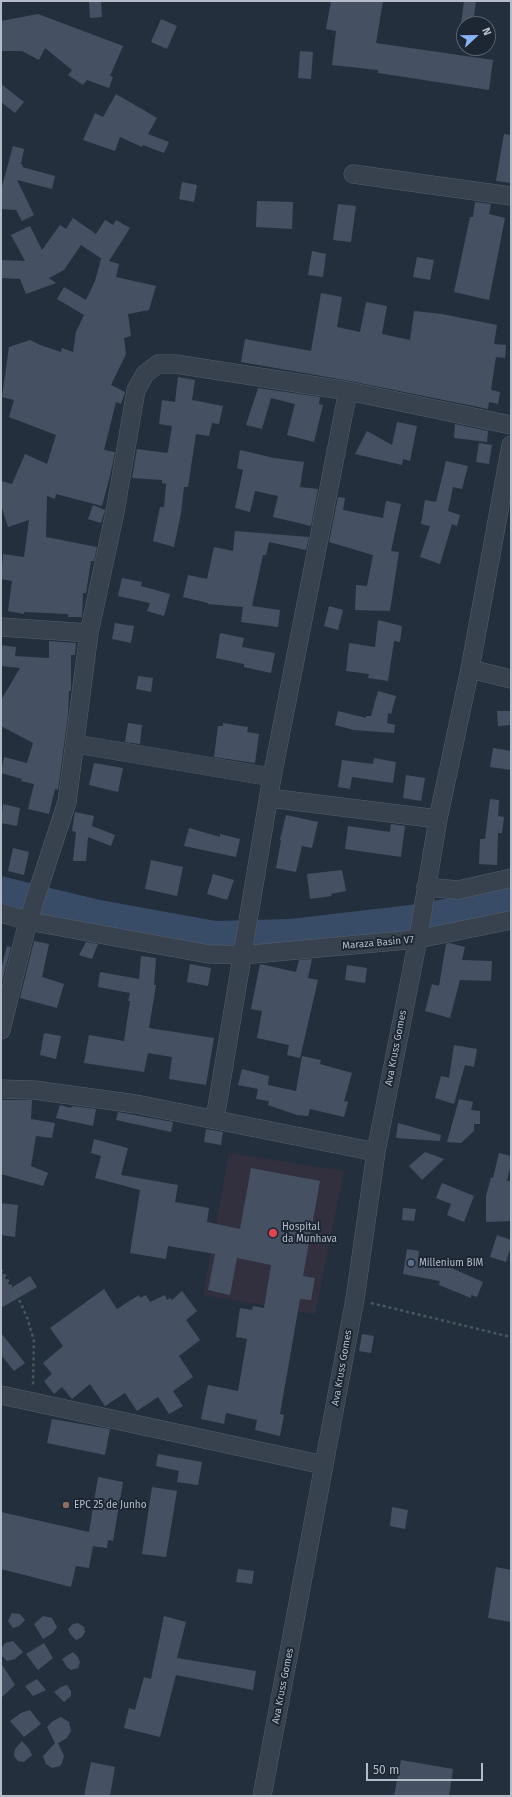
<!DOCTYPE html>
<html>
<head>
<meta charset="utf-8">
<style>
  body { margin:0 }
  #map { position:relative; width:512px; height:1797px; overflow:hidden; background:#242f3e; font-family:"Fira Sans",sans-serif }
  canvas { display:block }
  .frame { position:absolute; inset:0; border:2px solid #b4bcc9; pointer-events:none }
  .north { position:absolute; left:456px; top:16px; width:40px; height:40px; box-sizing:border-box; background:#1d2633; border:1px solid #59626f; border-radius:50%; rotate:68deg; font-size:11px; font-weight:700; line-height:16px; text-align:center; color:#b4bcc9 }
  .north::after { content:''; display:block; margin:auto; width:14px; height:18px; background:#8ab4f8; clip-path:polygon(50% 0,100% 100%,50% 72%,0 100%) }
  .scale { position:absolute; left:366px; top:1763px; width:117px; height:18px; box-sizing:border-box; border:2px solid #b4bcc9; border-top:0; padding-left:5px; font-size:12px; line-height:14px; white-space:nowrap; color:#b4bcc9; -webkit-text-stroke:3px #1d2633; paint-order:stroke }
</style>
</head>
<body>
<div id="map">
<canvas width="512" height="1797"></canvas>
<div class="frame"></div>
<div class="north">N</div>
<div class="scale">50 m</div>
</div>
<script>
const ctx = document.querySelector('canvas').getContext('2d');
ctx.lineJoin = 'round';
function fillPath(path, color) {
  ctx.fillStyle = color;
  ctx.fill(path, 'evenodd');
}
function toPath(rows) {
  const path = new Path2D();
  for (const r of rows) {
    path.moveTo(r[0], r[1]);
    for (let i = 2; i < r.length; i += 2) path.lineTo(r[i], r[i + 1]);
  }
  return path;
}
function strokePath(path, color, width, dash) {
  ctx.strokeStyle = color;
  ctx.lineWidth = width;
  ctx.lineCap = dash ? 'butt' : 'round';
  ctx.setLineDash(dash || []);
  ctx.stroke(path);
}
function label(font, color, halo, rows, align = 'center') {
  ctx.font = font + ' "Fira Sans",sans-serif';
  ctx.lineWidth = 4;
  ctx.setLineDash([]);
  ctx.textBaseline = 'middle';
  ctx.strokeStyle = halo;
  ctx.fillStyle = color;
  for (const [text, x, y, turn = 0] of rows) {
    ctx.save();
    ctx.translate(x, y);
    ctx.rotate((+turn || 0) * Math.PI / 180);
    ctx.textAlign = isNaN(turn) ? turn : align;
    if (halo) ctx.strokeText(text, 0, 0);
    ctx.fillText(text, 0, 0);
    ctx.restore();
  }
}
fillPath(toPath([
  [229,1153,344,1171,315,1314,203,1295]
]), '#32303f');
fillPath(toPath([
  [1,876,100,900,216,921,290,919,410,905,511,887,511,912,440,927,261,947,210,946,20,913,1,906]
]), '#394c67');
fillPath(toPath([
  [89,1,101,1,102,17,90,18],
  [331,1,383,1,376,43,493,60,489,90,378,73,378,70,332,65,336,31,326,29],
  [464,1,476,1,473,24,461,24],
  [38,14,123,46,110,76,113,77,109,88,87,80,83,85,68,75,72,70,45,48,39,60,22,51,1,51,1,21],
  [161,19,177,26,167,49,151,42],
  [300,51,313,52,311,79,298,78],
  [1,84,24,102,15,113,1,102],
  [116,94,157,118,148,134,169,142,164,153,143,145,142,147,120,137,115,151,83,140,95,113,103,117],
  [504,134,511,135,511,183,496,181],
  [13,146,24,149,21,164,23,165,22,167,55,176,52,189,17,180,34,215,22,221,16,210,1,209,1,190],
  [182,182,197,185,194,202,179,199],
  [257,201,293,202,292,229,256,227],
  [475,202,491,204,489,214,505,218,489,300,454,292,470,217,473,217],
  [338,204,356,206,351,242,333,240],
  [73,218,96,234,105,220,113,225,116,220,130,228,109,261,119,264,116,277,156,286,149,310,128,314,131,336,124,338,126,354,111,385,125,392,121,404,116,402,104,450,115,452,110,476,102,506,56,494,55,499,47,496,46,537,97,547,94,561,91,561,86,593,83,593,82,617,68,617,68,614,24,612,24,614,8,611,12,581,1,579,3,554,24,557,29,520,8,527,1,505,1,481,12,484,25,454,47,464,56,435,9,417,14,400,2,397,9,347,30,340,40,345,61,352,62,348,73,352,76,332,84,315,57,299,64,287,86,300,95,281,101,259,102,259,81,245,64,270,49,278,56,283,26,294,20,279,1,278,1,260,25,261,11,235,30,226,42,250,60,225,66,229],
  [312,251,326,254,323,277,308,275],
  [417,257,434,260,430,280,413,277],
  [321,293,342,297,337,327,360,332,366,302,387,306,382,334,410,340,414,311,442,314,497,325,494,344,506,345,505,358,496,357,491,390,500,392,498,404,489,402,488,409,350,381,241,362,245,339,311,351],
  [178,377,195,380,192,400,223,406,219,424,212,423,209,436,196,434,188,487,184,487,181,513,174,547,153,541,160,507,164,507,166,484,162,483,162,480,132,478,137,449,167,453,168,451,172,426,159,424,162,400,175,402],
  [258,388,320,397,319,404,323,405,314,442,287,435,295,404,271,398,262,429,246,425],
  [397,422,417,426,410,461,403,459,402,465,355,454,367,431,392,445],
  [455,424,488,431,487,442,454,438],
  [479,443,492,445,489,464,476,462],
  [240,450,274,458,304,462,300,487,318,489,311,526,273,517,278,496,255,491,250,512,235,508,243,470,237,468],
  [446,461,468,466,462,489,453,487,448,511,460,515,457,526,452,524,440,564,420,557,430,526,421,524,425,500,436,502],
  [338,497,345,498,343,510,383,518,386,501,401,504,391,551,399,552,390,611,355,610,356,585,367,586,373,555,329,542],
  [93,505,105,510,101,523,88,519],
  [235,531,309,537,306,550,269,542,266,555,263,555,252,606,280,610,278,627,241,622,243,607,208,604,208,603,183,597,188,575,207,579,214,547,233,551],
  [122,578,142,582,141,586,170,594,164,616,147,611,150,603,118,596],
  [329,606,343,610,338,630,324,626],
  [378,620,402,626,400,642,394,641,388,681,368,678,369,674,346,671,349,643,375,647],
  [115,623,134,626,131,643,112,639],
  [220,633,244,638,242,647,275,653,271,673,244,667,244,664,216,658],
  [49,641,76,643,75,655,71,655,71,691,69,691,68,715,58,790,55,789,49,814,28,809,34,784,21,781,22,779,1,773,4,757,27,763,33,743,1,726,1,700,20,668,1,666,1,645,16,647,15,656,49,658],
  [138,676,153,678,151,692,136,689],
  [378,691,396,696,391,714,388,713,387,723,395,725,394,733,354,730,335,725,338,711,366,718,366,716,371,716],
  [497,711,510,711,511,725,498,726],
  [128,723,142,725,140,744,125,742],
  [223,723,248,727,247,732,259,734,255,763,214,757,218,726,223,726],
  [493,748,511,751,511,770,490,767],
  [374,758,396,762,393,783,352,777,350,789,338,787,342,760,373,764],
  [94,763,123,768,118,792,89,785],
  [406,775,425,778,421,801,403,798],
  [490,799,499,800,498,816,504,817,502,833,498,833,497,865,479,864,480,839,485,839],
  [3,804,20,808,17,826,1,823],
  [75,812,94,816,92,826,115,835,111,846,88,837,86,861,73,861,76,832,72,831],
  [286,815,318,822,312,848,302,846,296,872,276,868,281,841,280,840],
  [391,824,405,826,401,857,345,849,348,826,390,832],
  [189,828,220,837,220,834,240,839,236,857,184,846],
  [13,848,29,852,24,875,8,871],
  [151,860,183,867,177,896,145,889],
  [342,870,346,891,331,894,332,896,310,899,307,874],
  [213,874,234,880,227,900,207,894],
  [34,941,49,944,42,977,64,984,57,1008,20,998],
  [86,942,98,944,92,959,79,955],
  [449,943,465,947,462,960,492,961,491,981,460,980,450,1018,425,1011,432,984,439,986,446,944],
  [7,946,11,947,1,986,1,970],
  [141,956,156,958,154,985,156,985,149,1028,214,1038,206,1085,169,1079,172,1057,148,1053,144,1072,84,1063,89,1035,124,1041,130,1001,128,1001,130,993,98,987,100,972,139,979],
  [312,959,308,978,318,980,300,1058,287,1055,289,1045,257,1038,262,1011,251,1009,260,964,296,972,299,960],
  [190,964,211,968,208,986,187,982],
  [347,965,367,968,365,983,345,980],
  [44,1033,61,1036,56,1059,40,1055],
  [454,1045,477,1049,474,1067,465,1065,454,1104,435,1098,441,1076,449,1078],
  [302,1056,321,1060,320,1064,352,1073,344,1101,348,1102,344,1117,310,1109,308,1116,297,1115,268,1105,269,1101,256,1099,258,1089,238,1085,242,1069,269,1076,268,1085,296,1091],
  [459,1099,473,1102,471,1110,480,1111,480,1124,474,1124,474,1131,461,1143,447,1142],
  [1,1100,32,1100,31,1119,55,1123,52,1138,36,1136,31,1166,48,1173,43,1186,1,1174],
  [60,1105,71,1108,72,1106,96,1109,93,1126,56,1118],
  [118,1112,173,1122,171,1132,116,1120],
  [398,1123,441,1135,440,1141,396,1138],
  [206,1129,223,1132,221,1145,204,1142],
  [94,1139,128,1148,121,1175,178,1185,175,1202,209,1208,207,1222,240,1229,251,1168,320,1181,303,1276,315,1278,311,1300,300,1299,280,1414,284,1415,280,1436,255,1430,257,1420,226,1413,224,1424,201,1419,208,1385,238,1391,247,1339,236,1337,240,1308,252,1310,253,1306,264,1308,271,1265,237,1258,230,1295,208,1290,215,1254,168,1246,166,1259,130,1253,140,1190,95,1178,101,1156,91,1153],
  [425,1152,444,1159,422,1180,409,1166],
  [499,1153,511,1156,511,1163,507,1181,511,1181,511,1221,486,1222,486,1196,491,1177,493,1178],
  [442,1183,474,1196,464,1222,447,1215,451,1204,436,1198],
  [1,1203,18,1205,15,1237,1,1235],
  [403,1208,416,1209,414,1221,402,1220],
  [497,1235,511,1240,511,1247,506,1262,490,1257],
  [407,1249,419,1251,418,1262,447,1266,483,1282,477,1297,471,1295,471,1298,439,1285,440,1281,403,1274],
  [1,1271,11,1288,30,1276,37,1287,1,1308],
  [104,1289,117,1309,139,1295,140,1298,146,1295,150,1302,165,1295,167,1300,170,1298,172,1300,182,1291,197,1311,186,1320,200,1340,179,1356,193,1377,173,1391,183,1406,169,1414,158,1397,137,1411,125,1393,105,1406,90,1384,72,1399,62,1387,54,1394,44,1381,52,1374,43,1363,63,1346,50,1328],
  [1,1333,25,1363,14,1371,1,1355],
  [362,1334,374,1336,371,1353,359,1351],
  [52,1419,110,1429,105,1455,47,1443],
  [158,1454,202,1462,198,1485,177,1482,179,1471,156,1466],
  [98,1477,123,1482,113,1541,108,1540,107,1548,93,1546,89,1568,76,1566,71,1587,1,1569,1,1512,89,1532],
  [152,1487,177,1491,166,1557,142,1554],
  [392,1507,408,1510,405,1529,390,1526],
  [496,1567,511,1570,511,1622,488,1618],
  [238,1569,254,1571,252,1584,236,1582],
  [12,1613,20,1614,25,1620,19,1626,13,1628,8,1621],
  [43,1616,52,1618,57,1627,53,1633,43,1639,34,1624],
  [164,1616,186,1622,177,1658,256,1671,253,1690,176,1675,160,1737,124,1728,129,1708,135,1710,144,1677,151,1679],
  [78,1623,84,1627,85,1632,82,1637,76,1640,71,1635,68,1629,73,1624],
  [13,1641,23,1652,15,1659,7,1661,2,1656,1,1649,5,1643],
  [44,1643,53,1658,38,1670,26,1654],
  [73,1652,78,1657,80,1662,78,1668,71,1670,67,1667,62,1659],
  [1,1663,15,1685,1,1698],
  [37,1679,46,1690,33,1696,25,1686],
  [67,1685,71,1691,71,1696,64,1702,54,1692,61,1687],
  [30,1710,41,1724,24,1737,10,1721,21,1713],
  [61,1717,69,1722,71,1731,67,1738,58,1743,64,1756,62,1763,60,1766,52,1768,46,1764,43,1756,55,1743,47,1727,53,1721],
  [22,1741,29,1749,32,1755,24,1762,18,1761,14,1756,15,1749],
  [401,1760,453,1769,449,1796,394,1796],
  [91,1762,115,1767,110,1796,84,1796]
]), '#455162');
const minor = toPath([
  [353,174,511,196],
  [1,627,89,633],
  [470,669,511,679],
  [76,744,272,777],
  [269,798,438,819],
  [426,887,458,890,511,878],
  [1,913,28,921,208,954,243,955,418,939,511,920],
  [1,1030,28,921,67,802,89,633,115,512,136,390,145,374,158,364,176,364,348,391,511,425],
  [1,1089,34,1090,136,1104,376,1152],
  [215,1119,272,777,348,391],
  [1,1395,324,1465],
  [262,1796,355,1299,376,1152,418,939,438,819,470,669,511,445]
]);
strokePath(minor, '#565f6c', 19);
strokePath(toPath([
  [1,1269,20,1302,27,1317,34,1341,33,1385],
  [371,1303,511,1337]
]), '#44595c', 2.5, [3, 3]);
strokePath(minor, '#38414e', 18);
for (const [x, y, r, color] of [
  [273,1233,5,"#e0444e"],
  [411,1263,4,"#5c6f8a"],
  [66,1505,4,"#8d6e63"]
]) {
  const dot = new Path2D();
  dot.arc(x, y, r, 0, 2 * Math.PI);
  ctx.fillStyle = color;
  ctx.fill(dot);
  strokePath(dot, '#1d2633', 1.5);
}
label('10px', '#b4bcc9', '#1d2633', [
  ["Maraza Basin V7",378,943,-5],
  ["Ava Kruss Gomes",396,1048,-79],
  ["Ava Kruss Gomes",342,1368,-80],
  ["Ava Kruss Gomes",283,1686,-79]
]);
label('10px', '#b4bcc9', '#1d2633', [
  ["Hospital",282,1227],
  ["da Munhava",282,1239],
  ["Millenium BIM",419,1263],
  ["EPC 25 de Junho",74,1505]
], 'left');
</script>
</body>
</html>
